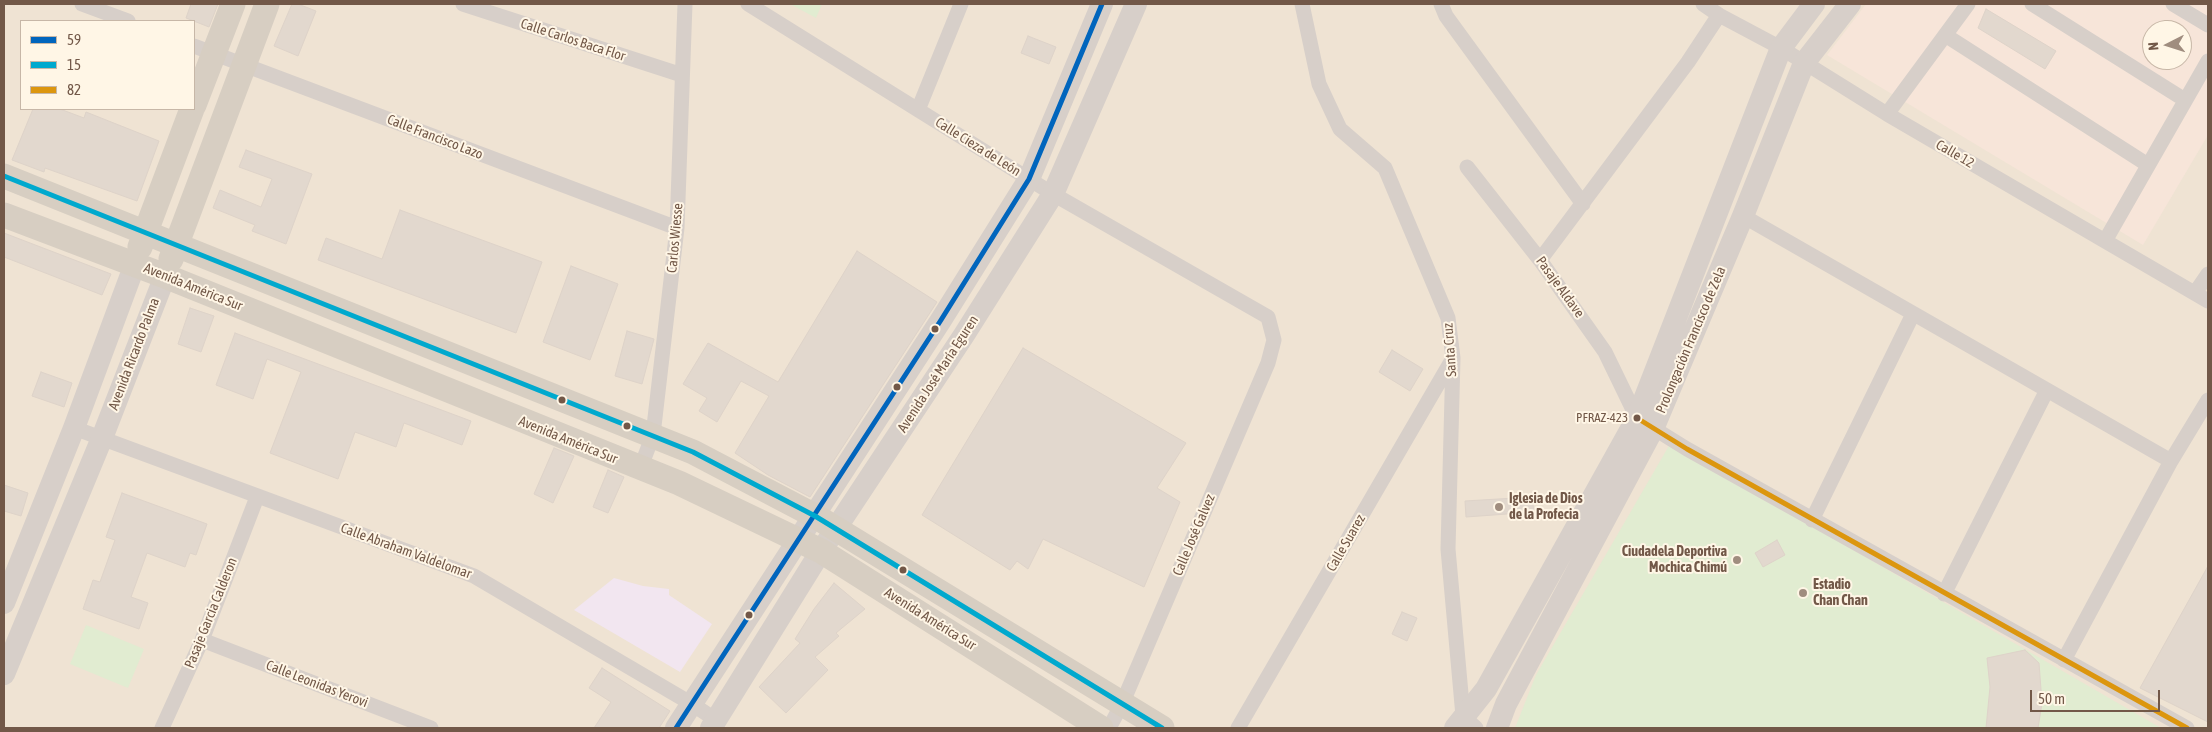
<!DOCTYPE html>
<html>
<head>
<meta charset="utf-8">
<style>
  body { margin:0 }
  #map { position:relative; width:2212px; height:732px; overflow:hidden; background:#f6f0e6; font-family:"Asap Condensed",sans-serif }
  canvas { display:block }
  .frame { position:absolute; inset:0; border:5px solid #725848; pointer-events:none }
  .legend { position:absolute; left:20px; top:20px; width:175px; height:90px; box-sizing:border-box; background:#fff6e6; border:1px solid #c7b7a7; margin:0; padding:6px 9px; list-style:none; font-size:15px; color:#725848 }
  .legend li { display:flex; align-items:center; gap:10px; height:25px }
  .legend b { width:25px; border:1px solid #c7b7a7 }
  .north { position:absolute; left:2142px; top:20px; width:50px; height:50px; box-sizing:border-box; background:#fff6e6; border:1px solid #c7b7a7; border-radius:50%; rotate:265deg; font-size:14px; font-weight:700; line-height:20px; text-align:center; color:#725848 }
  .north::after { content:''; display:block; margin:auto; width:18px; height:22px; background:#a08d7f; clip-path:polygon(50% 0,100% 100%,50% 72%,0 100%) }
  .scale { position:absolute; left:2030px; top:690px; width:130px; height:22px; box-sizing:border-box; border:2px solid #725848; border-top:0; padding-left:6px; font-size:15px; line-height:18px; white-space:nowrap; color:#725848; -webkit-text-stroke:4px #fff6e6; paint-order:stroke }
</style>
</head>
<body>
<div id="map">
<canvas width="2212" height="732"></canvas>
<div class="frame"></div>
<ul class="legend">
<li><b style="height:6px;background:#0065bd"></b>59</li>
<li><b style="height:6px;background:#00a9ce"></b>15</li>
<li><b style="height:6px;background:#dc960e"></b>82</li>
</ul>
<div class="north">N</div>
<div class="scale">50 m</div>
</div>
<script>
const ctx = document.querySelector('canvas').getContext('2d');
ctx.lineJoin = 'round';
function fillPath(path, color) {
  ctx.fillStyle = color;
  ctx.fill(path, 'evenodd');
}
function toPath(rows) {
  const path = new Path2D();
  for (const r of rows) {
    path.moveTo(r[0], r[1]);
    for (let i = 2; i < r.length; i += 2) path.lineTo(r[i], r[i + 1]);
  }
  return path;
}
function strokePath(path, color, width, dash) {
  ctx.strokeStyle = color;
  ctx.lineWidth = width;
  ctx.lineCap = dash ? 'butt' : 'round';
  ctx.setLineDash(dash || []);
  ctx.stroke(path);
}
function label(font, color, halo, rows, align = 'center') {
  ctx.font = font + ' "Asap Condensed",sans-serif';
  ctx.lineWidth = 4;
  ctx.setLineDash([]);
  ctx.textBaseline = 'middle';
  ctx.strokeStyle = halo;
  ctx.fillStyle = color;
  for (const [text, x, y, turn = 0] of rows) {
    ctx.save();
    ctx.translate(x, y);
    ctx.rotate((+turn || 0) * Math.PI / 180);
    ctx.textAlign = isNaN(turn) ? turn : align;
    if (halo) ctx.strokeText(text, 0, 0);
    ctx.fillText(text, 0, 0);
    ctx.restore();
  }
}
fillPath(toPath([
  [4,4,2208,4,2208,728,4,728],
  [21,21,194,21,194,109,21,109],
  [2152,30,2182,30,2182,60,2152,60]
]), '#efe3d3');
fillPath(toPath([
  [1866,4,2208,4,2208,135,2143,245,1827,55],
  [2152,30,2182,30,2182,60,2152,60]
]), '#f7e5d9');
fillPath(toPath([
  [614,578,643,586,669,589,669,595,712,624,680,672,574,610]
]), '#f2e6f0');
fillPath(toPath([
  [790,4,822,4,816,18],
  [1670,444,2161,728,1515,728,1536,675],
  [86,625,144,649,128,688,70,664]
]), '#e1ecd1');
const building = toPath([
  [191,4,218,4,209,27,186,18,191,4],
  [292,4,298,4,316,11,298,56,274,46,292,4],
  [1986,9,2056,51,2045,69,1978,28,1986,9],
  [1028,36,1056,47,1049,64,1021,53,1028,36],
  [33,109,60,109,84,118,86,112,159,141,137,201,45,168,44,172,12,160,33,109],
  [246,150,312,174,286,244,252,231,255,225,213,208,220,190,261,207,272,179,239,167,246,150],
  [400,210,542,262,516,333,318,260,326,238,382,259,400,210],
  [4,233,111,274,102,295,4,257,4,233],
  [857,251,937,302,810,497,768,475,735,453,769,396,741,381,717,422,699,411,707,398,683,384,708,343,778,382,857,251],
  [571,266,618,284,590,360,543,342,571,266],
  [190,308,214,316,201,352,178,344,190,308],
  [627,331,654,339,642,384,615,376,627,331],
  [235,333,471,421,462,445,404,423,396,447,355,432,338,479,270,453,301,372,267,359,253,399,216,385,235,333],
  [1023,348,1186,443,1157,488,1180,502,1144,587,1043,539,1028,569,1017,561,1010,570,922,515,1023,348],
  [1392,350,1423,369,1410,391,1379,372,1392,350],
  [41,372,72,383,64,407,32,396,41,372],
  [554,448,574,456,553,503,534,494,554,448],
  [608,470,624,477,608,513,593,507,608,470],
  [4,485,28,493,21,516,4,511,4,485],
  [122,493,207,524,196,555,190,553,185,567,147,553,131,597,148,603,139,629,83,609,93,580,100,582,115,540,106,537,122,493],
  [1532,497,1534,512,1466,517,1465,501,1532,497],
  [1777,540,1785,555,1763,567,1755,553,1777,540],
  [2208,566,2208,722,2140,688,2208,566],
  [834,583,865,609,836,633,839,636,815,657,828,670,786,713,759,687,800,643,795,639,814,609,834,583],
  [1402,612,1417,618,1407,641,1392,634,1402,612],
  [2025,650,2039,663,2042,703,2038,728,1986,728,1990,687,1987,658,2025,650],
  [602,668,670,711,659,728,594,728,611,702,589,688,602,668]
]);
fillPath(building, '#e2d8ce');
strokePath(building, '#ded3c9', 1);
strokePath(toPath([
  [82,4,128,21],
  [463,4,682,75],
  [748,4,1053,194,1268,317,1274,340,1268,363,1122,704,1109,728],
  [1302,4,1319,84,1340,129,1385,168,1448,318,1453,358,1448,549,1463,716,1476,728],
  [1441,4,1446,16,1583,204],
  [1703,4,1719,15,1781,48,1887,114,2208,301],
  [2032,4,2185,100],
  [2173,4,2208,25],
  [1945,35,2148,165],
  [194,46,677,228],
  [918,110,961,4],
  [1887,114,1968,4],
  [1467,167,1540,260,1605,352,1637,418,1687,449,2187,728],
  [1743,216,2171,461],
  [2105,241,2208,61],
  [1540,260,1688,62,1719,15],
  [2195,293,2208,274],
  [74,428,474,576,692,704,716,720],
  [640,469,653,435,677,228,685,4],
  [1812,520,1913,314],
  [1944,594,2047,390],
  [202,640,431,728],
  [2064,660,2171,461,2208,400],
  [162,728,202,640,257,497],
  [1238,728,1452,360]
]), '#d7cfc9', 15);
strokePath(toPath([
  [4,603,74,428,135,264],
  [4,674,102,438,165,276],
  [676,728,941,320,1029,179,1102,4],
  [711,728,821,551,964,335,1053,194,1136,4],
  [1455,728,1486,689,1637,418,1781,48,1814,4],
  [1497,728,1506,704,1653,429,1743,216,1804,63,1850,4]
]), '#d7cfc9', 22);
strokePath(toPath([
  [194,105,233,4],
  [4,176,693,452,815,516,1162,728],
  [4,215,165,276,679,483,821,551,1101,728],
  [140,247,192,109],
  [171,259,267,4]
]), '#d7cec2', 25);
strokePath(toPath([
  [676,728,941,320,1029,179,1102,4]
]), '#0065bd', 5);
strokePath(toPath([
  [4,176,693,452,815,516,1162,728]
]), '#00a9ce', 5);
strokePath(toPath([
  [1637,418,1687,449,2187,728]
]), '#dc960e', 5);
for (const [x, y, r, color] of [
  [935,329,4.5,"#725848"],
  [897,387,4.5,"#725848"],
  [562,400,4.5,"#725848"],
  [1637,418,4.5,"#725848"],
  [627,426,4.5,"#725848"],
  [1499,507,5,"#a08d7f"],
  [1737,560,5,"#a08d7f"],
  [903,570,4.5,"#725848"],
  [1803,593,5,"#a08d7f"],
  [749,615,4.5,"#725848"]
]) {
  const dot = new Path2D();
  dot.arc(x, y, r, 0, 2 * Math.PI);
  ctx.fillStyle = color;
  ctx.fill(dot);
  strokePath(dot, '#fff6e6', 2);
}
label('13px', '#725848', '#fff6e6', [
  ["PFRAZ-423",1628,418]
], 'right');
label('14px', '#725848', '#fff6e6', [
  ["Calle Carlos Baca Flor",573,40,18],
  ["Calle Francisco Lazo",435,137,21],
  ["Calle Cieza de León",978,147,32],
  ["Calle 12",1955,154,30],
  ["Carlos Wiesse",675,238,-85],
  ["Avenida América Sur",193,287,22],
  ["Pasaje Aldave",1560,287,54],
  ["Prolongación Francisco de Zela",1691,340,-67],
  ["Santa Cruz",1450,350,-94],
  ["Avenida Ricardo Palma",134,354,-69],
  ["Avenida José María Eguren",938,374,-57],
  ["Avenida América Sur",568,440,22],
  ["Calle José Galvez",1194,535,-67],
  ["Calle Suarez",1346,543,-60],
  ["Calle Abraham Valdelomar",406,551,20],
  ["Pasaje Garcia Calderon",211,613,-68],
  ["Avenida América Sur",930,619,32],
  ["Calle Leonidas Yerovi",317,684,21]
]);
label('bold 14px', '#725848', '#fff6e6', [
  ["Iglesia de Dios",1509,499],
  ["de la Profecia",1509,515],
  ["Ciudadela Deportiva",1727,552,"right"],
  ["Mochica Chimú",1727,568,"right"],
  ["Estadio",1813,585],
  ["Chan Chan",1813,601]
], 'left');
</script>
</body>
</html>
